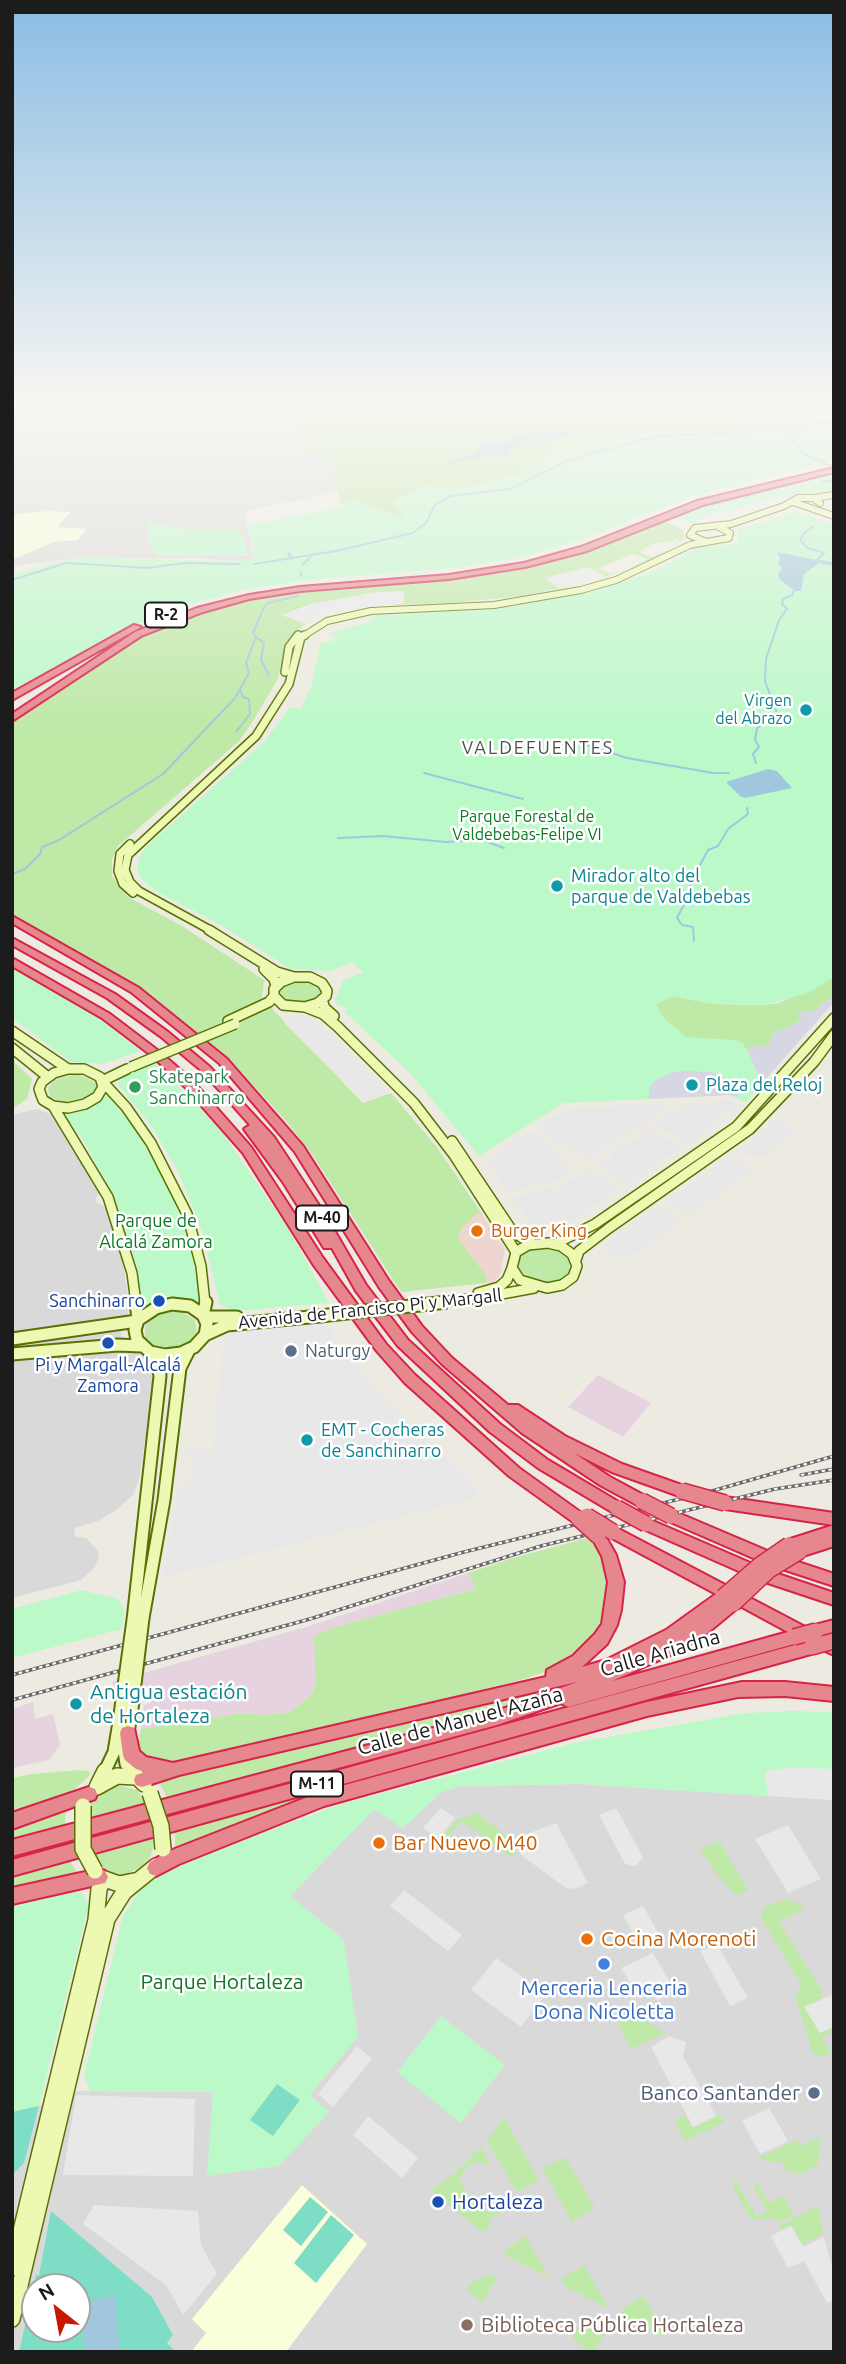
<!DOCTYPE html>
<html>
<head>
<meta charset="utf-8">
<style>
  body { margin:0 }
  #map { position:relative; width:846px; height:2364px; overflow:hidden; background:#edebe1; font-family:Ubuntu,sans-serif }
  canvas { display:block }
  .frame { position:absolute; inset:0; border:14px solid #1c1c1c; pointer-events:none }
  .north { position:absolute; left:21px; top:2273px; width:70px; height:70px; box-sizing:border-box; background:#fff; border:2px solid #a4a4a4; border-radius:50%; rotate:329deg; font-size:19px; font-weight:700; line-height:28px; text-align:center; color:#1c1c1c }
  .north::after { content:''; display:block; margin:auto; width:24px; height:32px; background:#c81900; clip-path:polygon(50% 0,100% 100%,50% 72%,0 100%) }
</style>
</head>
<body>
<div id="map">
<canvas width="846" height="2364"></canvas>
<div class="frame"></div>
<div class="north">N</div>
</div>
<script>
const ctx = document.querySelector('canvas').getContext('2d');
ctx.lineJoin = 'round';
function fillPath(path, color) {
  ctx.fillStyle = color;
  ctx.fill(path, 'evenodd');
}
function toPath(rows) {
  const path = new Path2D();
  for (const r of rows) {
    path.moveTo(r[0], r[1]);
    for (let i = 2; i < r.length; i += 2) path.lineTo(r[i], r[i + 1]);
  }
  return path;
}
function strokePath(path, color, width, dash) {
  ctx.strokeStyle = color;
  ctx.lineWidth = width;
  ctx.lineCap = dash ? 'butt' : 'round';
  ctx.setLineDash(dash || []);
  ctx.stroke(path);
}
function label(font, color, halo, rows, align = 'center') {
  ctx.font = font + ' Ubuntu,sans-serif';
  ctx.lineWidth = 5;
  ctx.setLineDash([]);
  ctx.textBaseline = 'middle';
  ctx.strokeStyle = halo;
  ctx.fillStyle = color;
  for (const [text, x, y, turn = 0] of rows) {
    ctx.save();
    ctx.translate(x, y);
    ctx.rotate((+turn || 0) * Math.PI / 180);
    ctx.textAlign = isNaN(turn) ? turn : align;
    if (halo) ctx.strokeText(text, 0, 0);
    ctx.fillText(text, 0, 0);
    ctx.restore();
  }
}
fillPath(toPath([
  [12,402,231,402,240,410,266,412,283,416,322,435,295,443,332,466,338,492,245,511,254,559,226,561,201,558,77,558,12,566],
  [37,1109,50,1114,74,1145,99,1194,95,1199,97,1203,108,1208,123,1264,130,1307,127,1315,120,1321,122,1346,135,1348,152,1362,155,1373,139,1480,133,1495,116,1510,98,1521,75,1528,74,1536,86,1538,98,1551,99,1556,95,1567,81,1580,12,1598,12,1115],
  [579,1784,834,1800,834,2352,12,2352,12,2112,39,2106,67,2091,90,2091,213,2092,328,2112,309,2095,344,1940,290,1896,374,1809,403,1828,441,1792,461,1786],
  [35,2287,77,2287,77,2329,35,2329]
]), '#dad9d9');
fillPath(toPath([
  [480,1211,505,1249,501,1271,498,1278,489,1285,458,1240,462,1227]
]), '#efd5d0');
fillPath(toPath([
  [598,1375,651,1403,623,1437,568,1407],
  [468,1573,476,1589,338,1626,311,1695,290,1712,264,1715,243,1713,141,1729,144,1705,152,1702,148,1687,116,1695,112,1682,309,1626],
  [33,1702,35,1719,53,1714,60,1744,50,1760,12,1768,12,1709]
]), '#e7d3e0');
fillPath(toPath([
  [49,511,70,512,58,527,86,529,78,540,54,542,12,560,12,514],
  [302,2185,367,2244,286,2352,191,2352,206,2333,192,2319]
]), '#faffd9');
fillPath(toPath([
  [231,402,834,402,834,410,824,414,736,430,661,430,592,448,553,453,524,472,504,479,458,489,428,486,408,520,354,501,341,505,332,466,294,442,321,435,283,416,266,412,240,410],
  [663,521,682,528,685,538,670,548,680,539,652,544,639,552,652,557,668,550,653,559,633,567,647,559,634,554,599,568,610,574,630,568,591,582,605,576,588,567,546,578,559,588,587,583,521,596,451,603,390,605,404,603,403,591,370,593,283,615,306,624,291,635,286,642,278,679,253,721,239,741,215,762,118,846,112,859,112,876,128,897,182,926,264,980,262,998,363,1103,391,1093,436,1146,480,1211,462,1227,458,1239,487,1277,486,1283,401,1292,312,1154,286,1121,233,1063,174,1015,121,978,12,916,12,724,139,638,203,612,278,594,408,584,519,569,600,547],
  [834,977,834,996,813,1011,798,1012,802,1018,792,1026,773,1033,768,1046,764,1047,755,1046,747,1050,745,1047,679,1036,652,1006,660,1000,673,996,712,1004,764,1005,779,1003],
  [300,979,319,984,323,993,321,997,311,1004,288,1004,278,998,277,989,280,985],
  [12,1060,32,1079,27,1099,12,1109],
  [77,1074,95,1082,96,1087,91,1096,69,1104,50,1097,48,1088,55,1080],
  [543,1247,560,1251,570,1261,569,1273,558,1282,550,1284,525,1278,519,1273,517,1267,521,1255,534,1248],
  [173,1311,182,1312,195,1320,197,1333,193,1339,179,1348,155,1347,145,1338,145,1326,155,1316],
  [591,1537,605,1559,610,1578,610,1600,602,1626,584,1649,552,1670,517,1681,175,1764,174,1761,147,1758,136,1749,141,1729,243,1713,264,1715,290,1712,311,1695,316,1683,314,1636,338,1626,476,1589,468,1573,513,1558],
  [581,1680,487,1712,167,1798,160,1784,165,1779],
  [79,1770,89,1771,90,1775,75,1789,60,1798,12,1815,12,1778,32,1774],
  [114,1784,137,1790,146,1804,86,1819,89,1804,94,1797],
  [330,1790,179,1849,175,1849,175,1832],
  [66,1807,65,1825,12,1840,12,1825],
  [477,1813,504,1834,516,1853,512,1858,462,1821,441,1843,439,1841,457,1820],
  [154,1838,151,1856,139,1868,124,1876,112,1874,99,1865,93,1854],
  [719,1841,748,1890,736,1896,716,1873,700,1850],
  [70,1861,79,1875,12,1893,12,1877],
  [788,1899,800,1904,804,1909,779,1922,823,1992,820,1994,823,1999,805,2007,820,2033,834,2027,834,2031,822,2037,831,2053,820,2056,812,2051,796,1999,801,1984,761,1918,764,1907],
  [636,2015,665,2033,631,2049,618,2023],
  [685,2115,692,2128,720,2115,724,2122,685,2141,674,2120],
  [504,2118,539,2180,517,2192,487,2141],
  [821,2137,818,2164,802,2174,787,2171,782,2163,762,2160,760,2157,797,2140,801,2146],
  [481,2147,491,2166,476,2161,466,2167,460,2179,473,2204,479,2202,487,2212,501,2204,505,2210,489,2219,491,2225,482,2232,431,2190,455,2173],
  [565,2157,595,2208,572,2222,543,2169],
  [735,2179,756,2217,767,2211,753,2185,757,2183,769,2203,784,2196,794,2215,779,2222,772,2218,751,2220,733,2187],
  [818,2206,823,2234,802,2244,792,2225,782,2230,780,2225],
  [526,2236,548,2277,508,2257,504,2250],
  [584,2265,608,2308,565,2286,561,2279],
  [490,2275,498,2277,482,2302,466,2289,476,2280],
  [643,2296,668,2339,624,2317,621,2310],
  [583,2320,607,2330,594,2352,590,2352,572,2337]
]), '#bee9a6');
fillPath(toPath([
  [834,410,834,460,693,496,572,543,523,557,457,568,310,580,241,590,177,608,125,629,12,691,12,574,77,557,226,561,253,559,254,550,247,525,326,510,354,501,407,520,393,503,409,493,428,486,458,489,504,479,524,472,553,453,592,448,661,430,736,430,824,414],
  [834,472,834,491,768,499,728,512,721,511,697,520,696,524,672,517,706,505],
  [796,511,826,523,834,522,834,977,808,993,764,1005,712,1004,673,996,656,1004,664,1018,686,1037,735,1040,743,1043,757,1072,766,1079,746,1102,729,1095,563,1103,479,1156,411,1074,345,1012,348,1009,337,1004,335,1001,343,981,364,972,357,967,352,962,331,971,291,969,219,924,156,891,140,878,137,869,140,856,147,846,264,742,289,708,301,708,312,684,320,643,335,640,336,638,329,634,332,632,373,621,371,616,504,608,600,590,657,570,699,547,733,544,738,541,738,530],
  [145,520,182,529,239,530,245,541,248,556,156,556,147,538,152,536],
  [12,966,91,1012,141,1051,103,1064,71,1062,12,1018],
  [153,1061,217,1125,288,1228,329,1303,235,1311,220,1305,202,1230,177,1169,152,1127,117,1083,128,1073],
  [106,1093,135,1129,166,1181,182,1221,194,1264,200,1303,172,1298,143,1307,137,1267,114,1196,83,1140,63,1113,91,1108,101,1101],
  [81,1590,118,1599,124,1610,122,1629,12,1658,12,1609],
  [793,1711,834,1712,834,1769,790,1768,765,1771,768,1796,579,1784,461,1786,441,1792,403,1828,374,1809,290,1896,344,1940,358,2037,310,2095,329,2112,279,2166,207,2176,213,2092,90,2091,84,2075,123,1916,141,1889,166,1869,341,1804,574,1743,745,1713],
  [73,1890,82,1893,89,1905,39,2106,12,2112,12,1902],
  [441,2016,505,2065,461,2123,397,2072]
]), '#bcf9c9');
fillPath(toPath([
  [277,2084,300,2100,273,2136,250,2120],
  [39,2106,24,2163,12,2175,12,2112],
  [310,2197,328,2212,301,2246,283,2230],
  [51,2211,152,2297,173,2335,167,2343,176,2352,19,2352,36,2275,39,2275],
  [35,2287,77,2287,77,2329,35,2329],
  [331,2215,354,2235,316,2283,294,2263]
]), '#7edec5');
fillPath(toPath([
  [588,567,605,576,558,588,545,578],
  [403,591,404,603,351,607,329,612,303,623,282,615,310,604,339,599,369,593],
  [302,1014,327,1031,389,1092,364,1102,283,1022],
  [728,1100,738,1104,687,1144,654,1124,687,1103],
  [660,1104,667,1108,633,1131,630,1129,626,1132,628,1134,596,1152,598,1154,588,1160,536,1128,566,1109],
  [777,1119,797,1130,765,1157,731,1153,742,1149,770,1127,767,1124,771,1121,774,1122],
  [649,1128,681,1148,645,1169,646,1171,626,1185,594,1165,604,1158,608,1160,612,1157,609,1154,634,1138,638,1140,642,1137,639,1135],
  [530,1131,553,1146,558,1152,555,1153,561,1157,572,1171,559,1179,508,1192,496,1174,499,1173,496,1169,493,1169,487,1160],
  [730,1157,752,1171,687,1216,665,1202,705,1174,709,1176,714,1173,711,1170],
  [589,1169,621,1189,594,1206,591,1205,587,1208,590,1210,564,1226,528,1222,520,1212,524,1211,522,1206,518,1207,512,1198,551,1187,554,1191],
  [660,1206,683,1220,624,1261,602,1247,624,1231,627,1233,632,1230,629,1227],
  [322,1320,379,1392,417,1431,468,1476,479,1497,162,1578,178,1490,190,1483,192,1475,194,1461,184,1450,213,1449,223,1341,227,1335,239,1329],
  [790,1768,834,1769,834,1800,768,1796,765,1771],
  [441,1808,455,1818,438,1839,423,1828],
  [616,1808,643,1857,636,1866,625,1864,599,1815],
  [556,1823,588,1883,574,1889,566,1888,521,1855,513,1839],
  [788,1825,821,1879,788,1893,755,1839],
  [404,1890,462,1935,448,1951,390,1906],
  [643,1906,663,1941,642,1950,623,1915],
  [717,1944,748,1998,730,2006,700,1951],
  [653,1953,676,1992,658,2000,629,1981,621,1968],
  [496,1958,546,1994,521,2027,471,1990],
  [834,1994,834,2027,820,2033,804,2007],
  [669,2036,686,2042,683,2056,716,2116,693,2127,651,2047],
  [357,2046,372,2059,333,2107,318,2094],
  [76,2095,195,2099,193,2176,63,2175],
  [769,2108,788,2141,760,2154,742,2121],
  [368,2116,418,2158,402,2178,353,2135],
  [94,2205,198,2211,201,2245,217,2274,183,2315,166,2285,83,2224],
  [791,2226,803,2247,824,2237,834,2274,834,2300,827,2303,804,2261,788,2268,771,2236]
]), '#e8e8e8');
fillPath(toPath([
  [834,996,834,1002,766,1079,757,1072,747,1050,755,1046,768,1046,773,1033,792,1026,802,1018,797,1012,813,1011],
  [684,1071,712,1072,724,1077,734,1086,739,1097,729,1095,649,1099,649,1088,656,1080,673,1072]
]), '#d7d6e3');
fillPath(toPath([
  [564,430,575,433,534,445,514,447,506,456,481,457,458,463,449,462,475,454,484,443,509,441,516,436,536,432],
  [777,552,822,561,804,574,801,591,795,591,779,579,778,574,782,569,778,563,780,558],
  [768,769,777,771,792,788,745,798,740,796,726,782],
  [115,2295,120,2352,85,2352,81,2303]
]), '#a1c7dc');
strokePath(toPath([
  [788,430,802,453,834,467],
  [822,482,834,480],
  [813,527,805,532,800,540,808,548,824,553,816,561],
  [254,564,336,551,413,533,426,523,435,505,450,496,510,489,567,461,637,441,658,436,741,432,834,422],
  [302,565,314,554],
  [301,572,301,576],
  [12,580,66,563,147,568,185,563,240,564],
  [257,638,264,643,261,660,269,675],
  [236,732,250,714,249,699,243,697,240,690],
  [582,743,627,758,713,773,729,773],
  [756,763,753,754,759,747,755,740,757,728,778,716,765,681,766,659,779,620,787,609,782,604,783,599,792,595,795,589],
  [424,773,523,799],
  [338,838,383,836,446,842,482,840,504,848],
  [12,874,25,869,40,854,42,847,59,840,163,774,235,698,249,673,246,663,256,637,253,633,264,607,268,603,298,596],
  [694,941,693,927,682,925,677,918,686,901,692,880,708,850,718,846,728,829,748,814,747,808]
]), '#a1c7dc', 2);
strokePath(toPath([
  [289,554,292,558],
  [821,562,833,564]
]), '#a1c7dc', 3.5);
const secondaryFar4 = toPath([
  [814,498,834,495],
  [793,502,834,516],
  [719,527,730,533,729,538,706,542,690,535,695,528,731,524,784,506,798,498,813,498,820,503],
  [302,637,327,621,371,611,494,605,581,590,616,580,690,545,706,542]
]);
const secondaryFar3 = toPath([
  [285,672,289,647,298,635],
  [130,844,120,854,118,871,123,884,133,893],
  [212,931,139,891,130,882,125,870,128,855,256,736,289,684,301,637,305,635]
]);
const secondaryFar2 = toPath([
  [209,930,277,972,294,977],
  [264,969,274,979,276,986],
  [294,977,310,977,322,983,327,991,326,996,318,1003,305,1007,283,1005,274,996,274,989,281,982,294,977],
  [322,1000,325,1008,334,1016],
  [305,1007,323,1014,338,1027,414,1103,454,1155,516,1252],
  [228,1021,269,1002,274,996],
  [12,1031,68,1069],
  [12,1048,48,1077],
  [68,1069,84,1069,100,1077,103,1087,97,1097,85,1104,68,1108,53,1106,43,1100,39,1089,42,1082,54,1073,68,1069],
  [102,1081,127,1069],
  [103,1082,126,1107,151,1143,187,1214,201,1266,205,1303],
  [53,1106,108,1197,132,1273,136,1303],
  [452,1141,513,1232,533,1244],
  [548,1243,561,1246,572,1254,577,1266,573,1277,562,1285,547,1288,520,1280,512,1268,516,1252,528,1245,548,1243],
  [555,1244,595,1224,736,1127,834,1018],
  [576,1260,579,1251,609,1228,750,1129,814,1062,834,1035],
  [478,1293,499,1287,507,1280,512,1268],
  [480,1298,534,1288]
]);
const secondaryFar1 = toPath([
  [136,1302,138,1320],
  [172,1304,190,1306,203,1315,207,1324,205,1335,194,1347,181,1353,165,1355,150,1352,137,1340,135,1330,138,1320,156,1308,172,1304],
  [203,1315,206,1302],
  [205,1317,237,1317],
  [205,1335,227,1325,320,1316],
  [12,1339,137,1321],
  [12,1354,118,1345,141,1346],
  [143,1618,164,1500,180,1368,189,1350],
  [133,1620,160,1376,158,1364,150,1352],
  [131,1717,124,1750,126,1764,134,1773],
  [104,1773,114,1752,119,1722]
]);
const secondary = toPath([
  [132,1771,144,1784],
  [98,1785,105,1771],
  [97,1787,117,1776,135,1777],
  [99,1877,119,1884,134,1881],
  [12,2268,96,1920,99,1889,103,1880],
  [12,2319,107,1919,124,1892,156,1866]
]);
const highway = toPath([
  [834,468,834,472,703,505,587,551,525,567,449,579,300,591,249,599,203,612,141,636,12,721,12,714,135,632,197,608,249,595,300,587,449,575,524,563,581,547,697,501,834,468],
  [134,625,141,627,12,700,12,693,134,625],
  [12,916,139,988,227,1059,303,1146,389,1281,422,1326,452,1358,508,1405,518,1405,565,1436,622,1464,687,1487,689,1491,687,1495,682,1497,612,1472,574,1453,610,1477,647,1497,649,1501,647,1505,642,1507,637,1505,600,1485,522,1433,442,1364,412,1332,379,1287,295,1152,219,1063,131,992,12,923,12,916],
  [12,938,115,994,168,1032,210,1067,274,1137,326,1216,366,1285,408,1340,500,1424,548,1460,622,1504,624,1508,622,1512,617,1514,612,1512,538,1468,490,1432,398,1346,356,1291,332,1248,324,1248,283,1182,244,1129,250,1125,202,1071,160,1036,107,998,12,945,12,938],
  [12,958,110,1014,160,1052,193,1081,251,1147,323,1258,386,1344,415,1375,519,1468,583,1514,585,1518,583,1522,578,1524,573,1522,509,1476,405,1383,376,1350,313,1264,243,1153,185,1087,152,1056,102,1018,12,966,12,958],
  [725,1497,834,1513,834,1525,725,1509,720,1507,718,1503,720,1499,725,1497],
  [671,1510,777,1555,834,1574,834,1586,767,1564,666,1520,664,1516,666,1512,671,1510],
  [646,1518,769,1571,834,1593,834,1605,759,1580,641,1528,639,1524,641,1520,646,1518],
  [834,1525,834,1546,800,1557,795,1555,793,1550,784,1549,782,1545,784,1541,834,1525],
  [613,1526,809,1629,811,1626,834,1620,834,1633,823,1636,834,1641,834,1655,818,1648,817,1652,811,1654,12,1876,12,1860,806,1642,801,1639,794,1644,568,1707,561,1703,497,1725,12,1856,12,1840,497,1711,577,1682,179,1775,142,1787,136,1785,134,1780,136,1775,145,1772,136,1769,125,1760,123,1755,120,1733,122,1728,128,1726,134,1728,139,1751,146,1757,173,1763,546,1677,547,1670,573,1656,595,1634,602,1624,608,1582,602,1556,591,1536,593,1532,598,1530,603,1532,616,1555,624,1582,621,1610,617,1625,607,1644,582,1667,606,1660,666,1630,716,1594,608,1536,606,1532,608,1528,613,1526],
  [740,1606,788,1632,612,1681,671,1655,705,1635,740,1606],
  [742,1682,785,1682,834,1687,834,1701,785,1696,738,1697,647,1716,324,1806,179,1864,156,1876,150,1874,147,1868,150,1862,167,1852,323,1791,647,1702,742,1682],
  [89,1787,95,1789,97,1794,95,1799,12,1829,12,1813,89,1787],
  [99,1869,105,1871,108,1877,105,1883,12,1904,12,1888,99,1869]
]);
strokePath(secondaryFar4, '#587104', 8);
strokePath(secondaryFar3, '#587104', 10);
strokePath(secondaryFar2, '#587104', 12);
strokePath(secondaryFar1, '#587104', 15);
strokePath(secondary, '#587104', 18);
strokePath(highway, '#d7234a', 4);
strokePath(secondaryFar4, '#edf9b3', 6);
strokePath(secondaryFar3, '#edf9b3', 7);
strokePath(secondaryFar2, '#edf9b3', 9);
strokePath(secondaryFar1, '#edf9b3', 11);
strokePath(secondary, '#edf9b3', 15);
fillPath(highway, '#e6878d');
const rail = toPath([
  [801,1475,834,1469],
  [12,1675,464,1552,712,1491,834,1456],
  [12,1700,310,1619,541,1546,775,1489,834,1480]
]);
strokePath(rail, '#6a6a6a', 3.5);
strokePath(rail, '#fff', 2, [3.5]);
const secondaryBridgeFar2 = toPath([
  [131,1067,235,1024],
  [432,1303,480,1298]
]);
const secondaryBridgeFar1 = toPath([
  [320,1316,447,1302],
  [131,1717,143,1618],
  [119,1722,133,1620]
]);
const secondaryBridge = toPath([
  [150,1793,161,1826,163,1849],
  [83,1806,83,1849,95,1871]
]);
const highwayBridge = toPath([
  [682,1491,725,1503],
  [642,1501,671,1516],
  [617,1508,646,1524],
  [587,1516,613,1532],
  [578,1518,598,1536],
  [723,1597,760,1565,789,1545],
  [733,1604,769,1570,800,1551],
  [794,1637,816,1631],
  [811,1647,834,1641]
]);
strokePath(secondaryBridgeFar2, '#587104', 12, []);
strokePath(secondaryBridgeFar1, '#587104', 15, []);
strokePath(secondaryBridge, '#587104', 18, []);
strokePath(highwayBridge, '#d7234a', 18, []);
strokePath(secondaryBridgeFar2, '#edf9b3', 9);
strokePath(secondaryBridgeFar1, '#edf9b3', 11);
strokePath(secondaryBridge, '#edf9b3', 15);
strokePath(highwayBridge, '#e6878d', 15);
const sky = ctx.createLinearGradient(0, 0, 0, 733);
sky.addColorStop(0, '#8bbce3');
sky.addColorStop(0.55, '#f7f6f2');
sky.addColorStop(1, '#f7f6f200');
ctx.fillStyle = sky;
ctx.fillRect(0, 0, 846, 733);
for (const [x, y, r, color] of [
  [806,710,7,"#0f9aa8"],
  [557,886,7,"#0f9aa8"],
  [692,1085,7,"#0f9aa8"],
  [135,1087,7,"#2e9e5b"],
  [477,1231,7,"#e8710a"],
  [159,1301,7,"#1a4fb4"],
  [108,1343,7,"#1a4fb4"],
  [291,1351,7,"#5c6f8a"],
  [307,1440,7,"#0f9aa8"],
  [76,1704,7,"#0f9aa8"],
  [379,1843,7,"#e8710a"],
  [587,1939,7,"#e8710a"],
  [604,1964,7,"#3f7fe0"],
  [814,2093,7,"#5c6f8a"],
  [438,2202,7,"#1a4fb4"],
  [467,2325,7,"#8d6e63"]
]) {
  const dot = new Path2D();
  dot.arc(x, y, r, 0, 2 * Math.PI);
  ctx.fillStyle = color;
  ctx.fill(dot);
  strokePath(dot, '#fff', 2.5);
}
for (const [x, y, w] of [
  [166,615,42],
  [322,1218,52],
  [317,1784,52]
]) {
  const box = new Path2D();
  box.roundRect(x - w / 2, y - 12.5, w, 25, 5);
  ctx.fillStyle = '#fff';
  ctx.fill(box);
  strokePath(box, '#1c1c1c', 2);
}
label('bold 16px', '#1c1c1c', null, [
  ["R-2",166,615],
  ["M-40",322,1218],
  ["M-11",317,1784]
]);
label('16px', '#0d838f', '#fff', [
  ["Virgen",792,701],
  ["del Abrazo",792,719]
], 'right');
label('16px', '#0b7922', '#fff', [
  ["Parque Forestal de",527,817],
  ["Valdebebas-Felipe VI",527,835]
]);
ctx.letterSpacing = '2px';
label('18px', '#4f4f4f', '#fff', [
  ["VALDEFUENTES",538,748]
]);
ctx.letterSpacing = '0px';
label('18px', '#0d838f', '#fff', [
  ["Mirador alto del",571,876],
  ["parque de Valdebebas",571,897],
  ["Plaza del Reloj",706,1085],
  ["EMT - Cocheras",321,1430],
  ["de Sanchinarro",321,1451]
], 'left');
label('18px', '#27864d', '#fff', [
  ["Skatepark",149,1077],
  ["Sanchinarro",149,1098]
], 'left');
label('18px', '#0b7922', '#fff', [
  ["Parque de",156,1221],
  ["Alcalá Zamora",156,1242]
]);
label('18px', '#c56008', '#fff', [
  ["Burger King",491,1231]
], 'left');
label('18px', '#164399', '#fff', [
  ["Sanchinarro",145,1301],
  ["Pi y Margall-Alcalá",108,1365,"center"],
  ["Zamora",108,1386,"center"]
], 'right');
label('18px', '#1c1c1c', '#fff', [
  ["Avenida de Francisco Pi y Margall",370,1309,-6]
]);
label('18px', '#4e5e75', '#fff', [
  ["Naturgy",305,1351]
], 'left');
label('21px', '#1c1c1c', '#fff', [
  ["Calle Ariadna",660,1653,-16],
  ["Calle de Manuel Azaña",460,1721,-15]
]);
label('21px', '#0d838f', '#fff', [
  ["Antigua estación",90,1692],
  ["de Hortaleza",90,1716]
], 'left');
label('21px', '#c56008', '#fff', [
  ["Bar Nuevo M40",393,1843],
  ["Cocina Morenoti",601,1939]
], 'left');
label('21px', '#0b7922', '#fff', [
  ["Parque Hortaleza",222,1982]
]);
label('21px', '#366cbe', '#fff', [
  ["Merceria Lenceria",604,1988],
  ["Dona Nicoletta",604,2012]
]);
label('21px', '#4e5e75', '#fff', [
  ["Banco Santander",800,2093]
], 'right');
label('21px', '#164399', '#fff', [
  ["Hortaleza",452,2202]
], 'left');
label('21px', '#785e54', '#fff', [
  ["Biblioteca Pública Hortaleza",481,2325]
], 'left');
</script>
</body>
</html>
